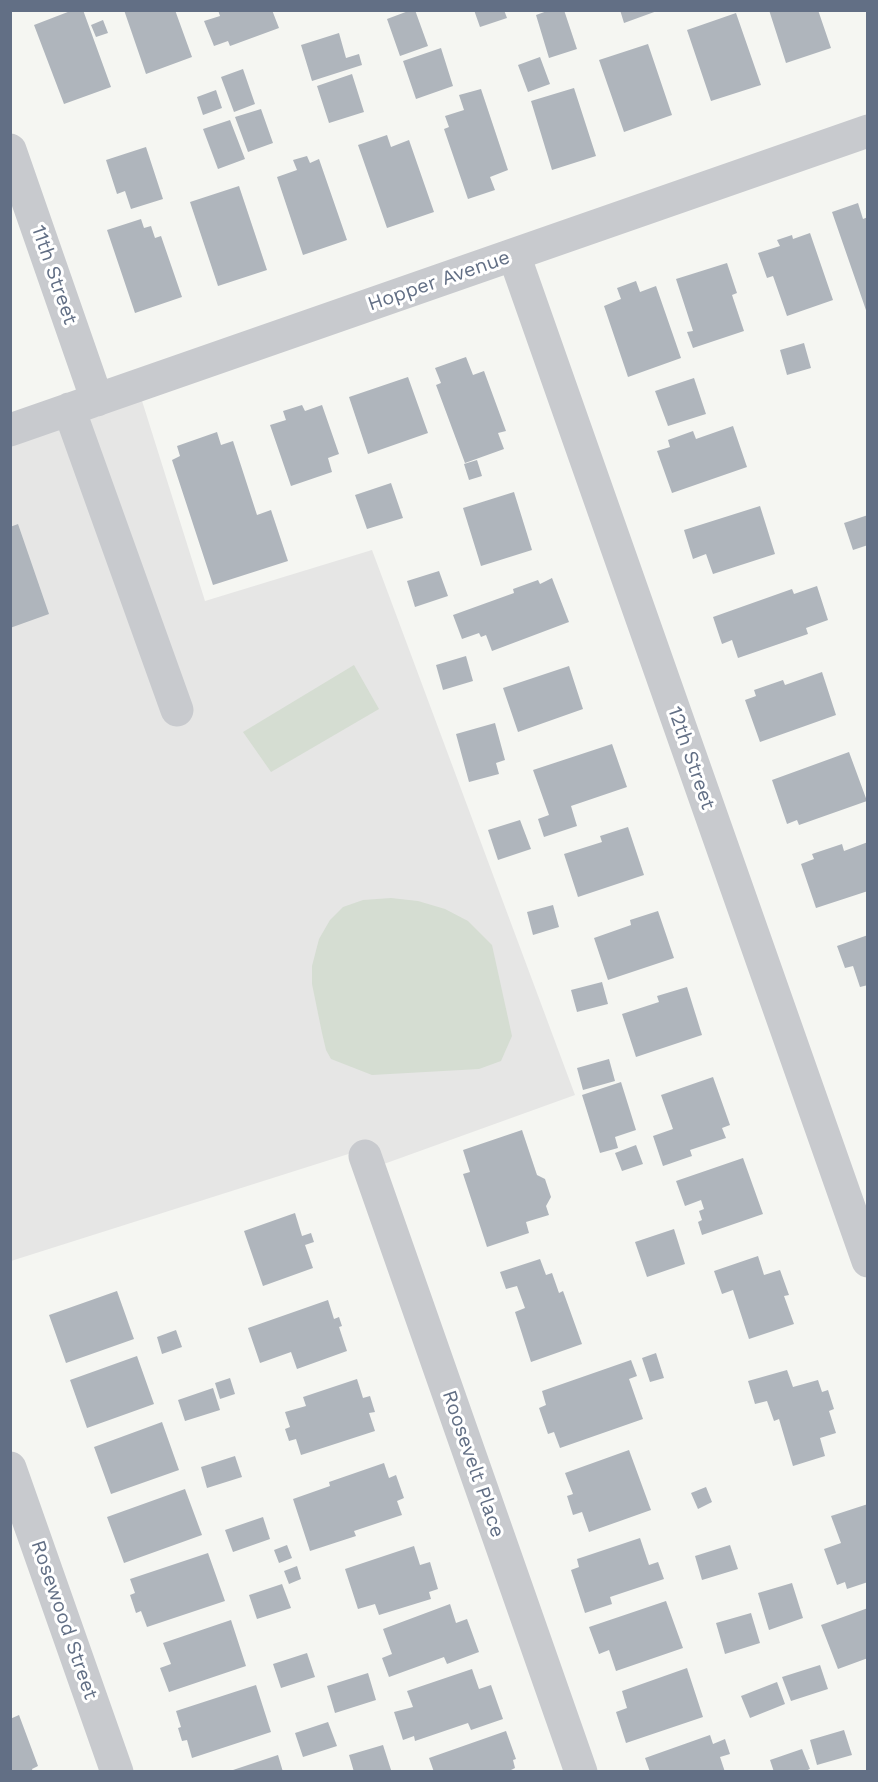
<!DOCTYPE html>
<html>
<head>
<meta charset="utf-8">
<style>
  body { margin:0 }
  #map { position:relative; width:878px; height:1782px; overflow:hidden; background:#f5f6f2; font-family:"Work Sans",sans-serif }
  canvas { display:block }
  .frame { position:absolute; inset:0; border:12px solid #626f85; pointer-events:none }
</style>
</head>
<body>
<div id="map">
<canvas width="878" height="1782"></canvas>
<div class="frame"></div>
</div>
<script>
const ctx = document.querySelector('canvas').getContext('2d');
ctx.lineJoin = 'round';
function fillPath(path, color) {
  ctx.fillStyle = color;
  ctx.fill(path, 'evenodd');
}
function toPath(rows) {
  const path = new Path2D();
  for (const r of rows) {
    path.moveTo(r[0], r[1]);
    for (let i = 2; i < r.length; i += 2) path.lineTo(r[i], r[i + 1]);
  }
  return path;
}
function strokePath(path, color, width, dash) {
  ctx.strokeStyle = color;
  ctx.lineWidth = width;
  ctx.lineCap = dash ? 'butt' : 'round';
  ctx.setLineDash(dash || []);
  ctx.stroke(path);
}
function label(font, color, halo, rows, align = 'center') {
  ctx.font = font + ' "Work Sans",sans-serif';
  ctx.lineWidth = 6;
  ctx.setLineDash([]);
  ctx.textBaseline = 'middle';
  ctx.strokeStyle = halo;
  ctx.fillStyle = color;
  for (const [text, x, y, turn = 0] of rows) {
    ctx.save();
    ctx.translate(x, y);
    ctx.rotate((+turn || 0) * Math.PI / 180);
    ctx.textAlign = isNaN(turn) ? turn : align;
    if (halo) ctx.strokeText(text, 0, 0);
    ctx.fillText(text, 0, 0);
    ctx.restore();
  }
}
fillPath(toPath([
  [137,385,205,601,372,550,575,1095,370,1169,361,1150,11,1261,10,430]
]), '#e6e6e5');
fillPath(toPath([
  [354,665,379,709,271,772,243,732],
  [391,898,418,901,445,909,468,921,492,945,512,1036,501,1061,479,1069,372,1075,331,1059,326,1050,322,1033,312,984,312,966,319,939,330,920,343,907,363,900]
]), '#d5ddd2');
fillPath(toPath([
  [73,10,83,10,111,87,64,104,34,25],
  [124,10,175,10,192,57,146,74],
  [218,10,272,10,279,28,230,46,228,41,214,46,204,21,220,16],
  [411,10,415,10,428,46,400,56,387,19],
  [474,10,504,10,507,18,480,27],
  [550,10,564,10,577,49,549,58,536,15],
  [620,10,657,10,657,11,624,23],
  [769,10,818,10,831,48,786,63],
  [736,13,761,85,711,101,687,30],
  [103,20,108,33,96,37,91,25],
  [339,33,346,58,359,54,362,65,312,81,301,45],
  [648,44,672,115,624,132,599,60],
  [441,48,453,86,416,99,403,61],
  [540,57,550,84,528,92,518,65],
  [243,69,255,104,234,112,221,77],
  [352,74,364,112,329,123,317,86],
  [574,88,596,156,552,170,531,101],
  [481,89,508,170,490,177,495,190,468,199,444,129,449,127,445,116,464,110,459,95],
  [216,90,222,108,203,115,197,97],
  [261,109,273,143,248,152,235,117],
  [230,120,245,159,218,169,203,129],
  [387,135,391,147,409,140,434,212,387,228,358,145],
  [146,147,163,199,131,209,125,191,117,194,106,160],
  [307,156,310,163,319,159,347,240,303,255,277,177,297,170,293,160],
  [239,186,267,270,218,286,190,202],
  [858,203,863,219,868,217,867,313,832,212],
  [141,219,144,228,151,226,155,238,161,236,182,297,135,313,107,230],
  [810,233,833,300,787,316,773,276,767,278,758,253,780,246,777,240,792,235,793,239],
  [727,263,737,293,732,295,744,331,693,348,687,332,693,331,676,279],
  [636,281,640,292,656,286,681,358,628,377,604,306,621,299,617,288],
  [804,343,811,368,787,375,780,350],
  [466,357,473,375,484,371,506,431,498,433,504,449,465,463,436,385,441,383,435,368],
  [408,377,428,433,368,454,349,397],
  [694,378,706,414,668,426,655,391],
  [302,405,305,411,322,405,339,454,328,458,332,472,291,486,270,425,286,420,283,411],
  [733,426,747,467,672,493,657,451,670,447,668,440,693,431,696,439],
  [217,432,221,445,233,441,257,515,271,510,288,561,213,585,172,460,180,456,177,446],
  [477,460,482,476,469,480,464,464],
  [391,483,403,518,367,529,355,495],
  [514,492,532,550,481,566,463,508],
  [760,506,775,554,713,574,706,554,693,559,684,530],
  [868,515,868,545,853,550,844,523],
  [18,524,49,614,10,628,10,527],
  [439,571,448,596,415,607,407,581],
  [552,578,569,622,492,651,486,635,481,637,479,633,462,639,453,615,514,593,513,589,538,580,540,584],
  [817,586,828,620,806,628,808,634,738,658,732,640,722,644,713,617,792,589,794,594],
  [466,656,473,681,443,690,436,665],
  [569,666,583,709,518,732,503,688],
  [822,672,836,715,760,742,745,700,756,696,754,690,783,680,785,685],
  [495,723,505,760,496,763,499,774,469,782,456,734],
  [612,744,627,787,571,806,577,826,544,837,538,819,549,815,533,770],
  [849,752,867,801,799,825,797,820,787,824,772,780],
  [520,820,531,849,498,860,488,830],
  [628,827,644,875,578,897,564,854,602,842,600,836],
  [868,842,868,891,816,908,801,864,814,859,812,854,842,844,844,851],
  [553,905,559,927,533,935,527,912],
  [658,911,674,958,608,980,594,938,631,925,630,920],
  [868,935,868,985,860,987,853,966,845,968,837,946],
  [602,982,608,1004,577,1012,571,990],
  [687,987,702,1035,636,1057,622,1014,659,1002,657,996],
  [609,1059,615,1081,583,1090,577,1068],
  [713,1077,730,1125,722,1128,726,1138,690,1150,692,1156,663,1166,653,1136,673,1129,661,1095],
  [621,1082,636,1130,615,1137,618,1148,600,1153,582,1095],
  [522,1130,537,1175,545,1179,551,1197,546,1206,549,1215,526,1222,529,1233,487,1247,463,1174,470,1172,463,1150],
  [636,1145,643,1164,622,1171,615,1153],
  [743,1158,763,1214,702,1235,698,1222,702,1220,699,1211,704,1209,701,1200,685,1206,676,1181],
  [295,1213,302,1236,311,1233,314,1242,305,1245,313,1268,263,1286,244,1231],
  [674,1229,685,1264,647,1277,635,1242],
  [758,1256,764,1275,780,1270,789,1295,784,1296,794,1324,749,1339,733,1290,722,1294,714,1271],
  [540,1259,546,1275,552,1273,559,1293,563,1291,582,1344,531,1362,515,1312,525,1308,517,1286,506,1289,500,1272],
  [117,1291,134,1339,66,1363,49,1315],
  [328,1300,334,1319,339,1317,342,1326,339,1327,347,1351,297,1369,291,1352,260,1363,248,1328],
  [176,1330,182,1347,162,1354,157,1337],
  [656,1353,664,1378,650,1382,642,1358],
  [137,1356,154,1404,87,1428,70,1380],
  [631,1360,637,1376,629,1379,643,1419,560,1448,554,1432,548,1434,539,1408,546,1405,542,1391],
  [787,1370,793,1387,818,1380,822,1392,828,1390,834,1409,829,1411,836,1433,820,1438,825,1456,793,1466,779,1419,774,1421,767,1401,755,1404,748,1381],
  [230,1378,235,1394,220,1399,215,1383],
  [357,1379,363,1398,370,1396,375,1412,369,1413,375,1431,301,1455,296,1439,289,1441,285,1429,290,1427,285,1412,306,1406,303,1397],
  [213,1388,220,1410,185,1421,178,1400],
  [162,1422,179,1470,111,1494,94,1447],
  [629,1450,651,1510,589,1532,582,1512,573,1515,567,1496,573,1494,565,1473],
  [235,1456,242,1477,207,1488,201,1467],
  [384,1463,389,1478,396,1475,404,1498,397,1501,402,1515,354,1531,356,1536,310,1551,293,1499,330,1486,329,1482],
  [706,1487,712,1502,698,1509,691,1493],
  [185,1489,202,1535,124,1563,107,1517],
  [868,1504,868,1582,847,1589,845,1582,837,1585,824,1549,841,1543,831,1516],
  [263,1517,270,1539,233,1552,225,1530],
  [640,1538,649,1565,658,1562,664,1579,610,1597,612,1604,585,1613,571,1570,579,1567,577,1559],
  [287,1545,292,1558,279,1563,274,1550],
  [730,1545,738,1569,702,1580,695,1556],
  [414,1546,420,1565,430,1562,438,1589,429,1592,431,1599,379,1615,375,1604,358,1609,345,1569],
  [208,1553,225,1601,147,1627,141,1611,136,1613,130,1595,135,1593,130,1579],
  [297,1566,301,1579,289,1584,284,1571],
  [792,1583,803,1618,769,1630,758,1593],
  [282,1584,291,1608,257,1619,249,1595],
  [666,1601,683,1648,616,1671,609,1650,599,1654,589,1627],
  [450,1604,456,1623,467,1619,479,1652,447,1664,444,1657,389,1677,382,1658,392,1654,383,1629],
  [868,1608,868,1658,838,1669,821,1625],
  [751,1613,760,1643,725,1654,716,1623],
  [231,1620,246,1666,169,1692,160,1668,171,1664,163,1643],
  [307,1653,315,1677,281,1688,273,1664],
  [820,1665,828,1689,791,1701,782,1677],
  [687,1668,703,1717,626,1743,616,1712,627,1708,622,1691],
  [472,1669,479,1689,491,1685,503,1719,471,1730,468,1723,415,1741,414,1736,403,1740,394,1712,413,1707,407,1691],
  [368,1673,376,1700,335,1713,327,1686],
  [777,1682,785,1704,750,1718,741,1696],
  [256,1685,271,1732,192,1758,187,1740,182,1741,178,1728,181,1727,176,1711],
  [19,1715,38,1766,32,1769,33,1772,10,1772,10,1719],
  [328,1722,337,1746,303,1757,295,1733],
  [844,1730,852,1755,817,1765,810,1740],
  [506,1731,516,1759,513,1760,515,1768,507,1772,434,1772,429,1758],
  [710,1735,713,1744,725,1739,730,1754,720,1757,725,1772,650,1772,645,1758],
  [383,1745,391,1770,386,1772,354,1772,349,1755],
  [802,1749,810,1769,803,1772,774,1772,770,1760],
  [278,1755,283,1772,231,1772,230,1771]
]), '#afb5bc');
strokePath(toPath([
  [10,150,97,400],
  [514,255,868,1261],
  [69,409,177,710],
  [10,430,868,131],
  [365,1156,581,1772],
  [10,1468,117,1772]
]), '#c8cace', 33);
label('20px', '#626f85', '#fff', [
  ["11th Street",54,275,71],
  ["Hopper Avenue",439,281,-19],
  ["12th Street",691,758,71],
  ["Roosevelt Place",473,1464,71],
  ["Rosewood Street",64,1620,71]
]);
</script>
</body>
</html>
